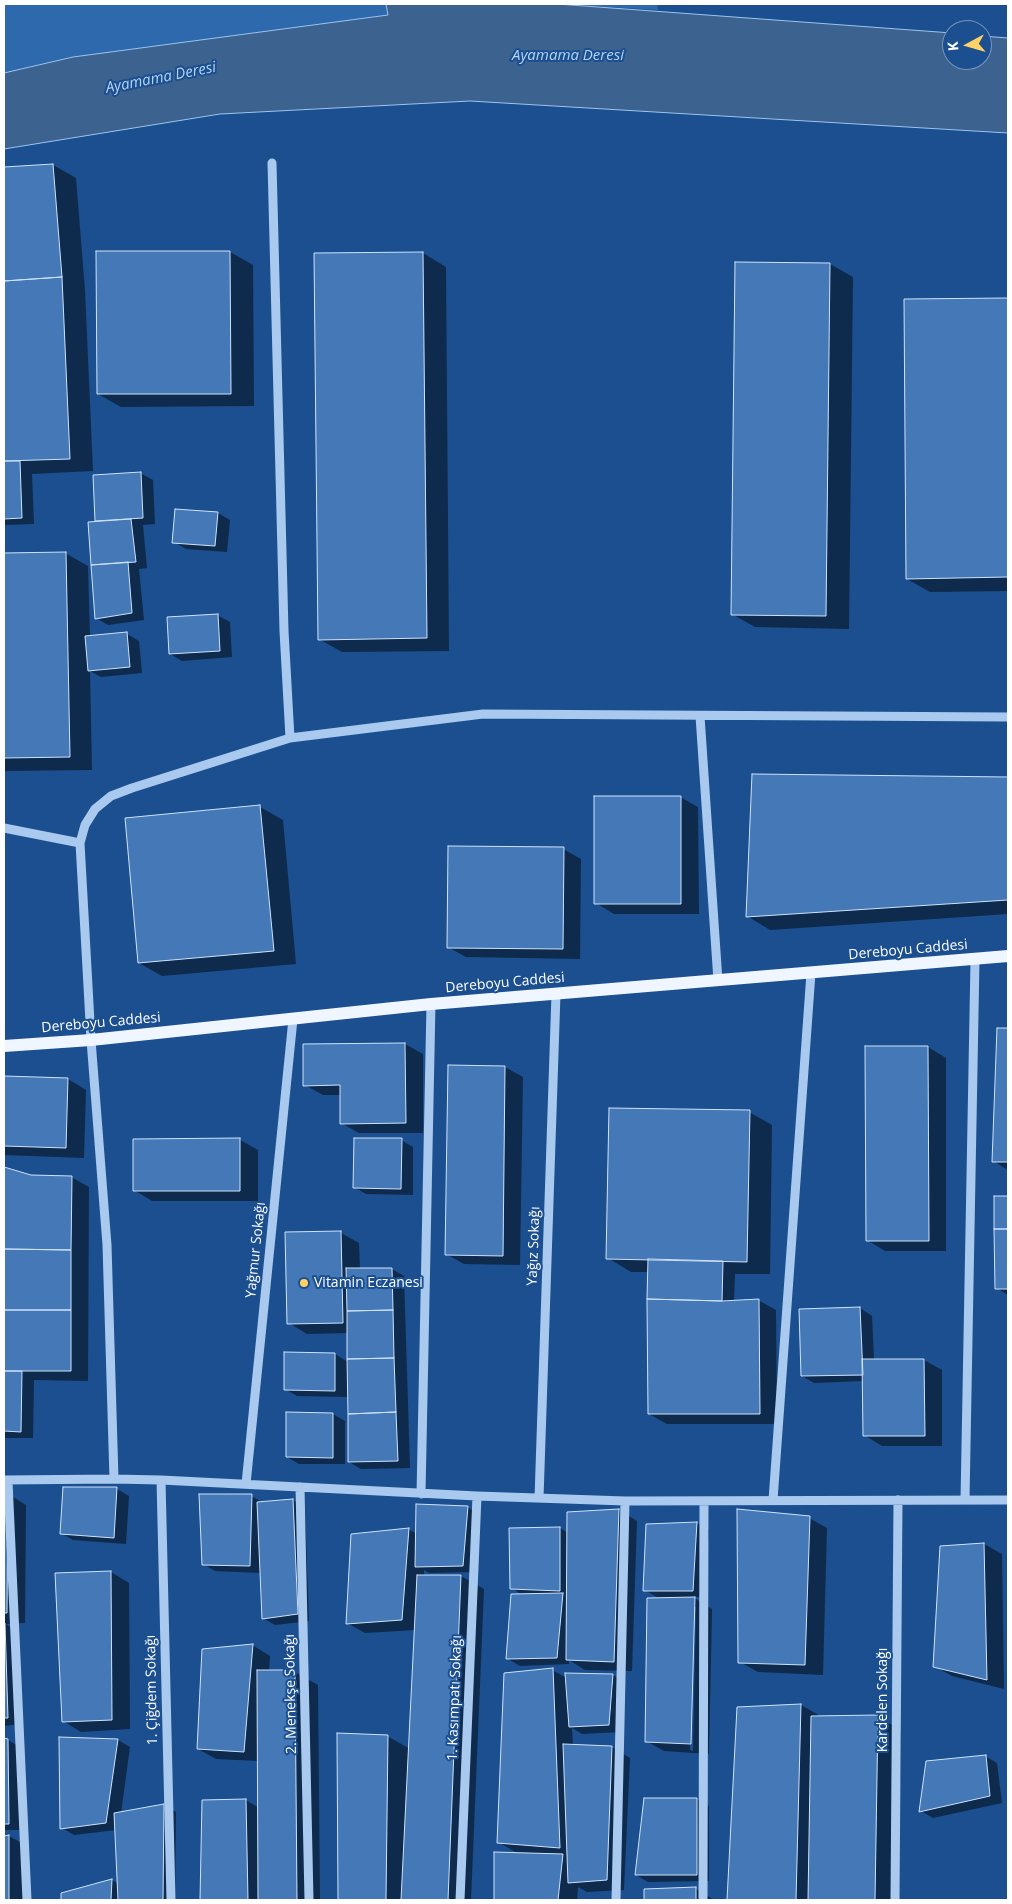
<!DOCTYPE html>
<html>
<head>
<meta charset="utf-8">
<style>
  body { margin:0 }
  #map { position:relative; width:1012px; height:1904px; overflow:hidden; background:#1b4f8f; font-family:"Open Sans",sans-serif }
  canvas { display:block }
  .frame { position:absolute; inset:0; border:5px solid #fff; pointer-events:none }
  .north { position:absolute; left:942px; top:20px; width:50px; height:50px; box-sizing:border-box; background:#1b4f8f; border:1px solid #7695bc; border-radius:50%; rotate:264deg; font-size:14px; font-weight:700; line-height:20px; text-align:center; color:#fff }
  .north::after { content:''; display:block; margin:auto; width:18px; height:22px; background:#ffd166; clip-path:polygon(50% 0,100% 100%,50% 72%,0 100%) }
</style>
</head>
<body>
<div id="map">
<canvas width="1012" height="1904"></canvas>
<div class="frame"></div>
<div class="north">K</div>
</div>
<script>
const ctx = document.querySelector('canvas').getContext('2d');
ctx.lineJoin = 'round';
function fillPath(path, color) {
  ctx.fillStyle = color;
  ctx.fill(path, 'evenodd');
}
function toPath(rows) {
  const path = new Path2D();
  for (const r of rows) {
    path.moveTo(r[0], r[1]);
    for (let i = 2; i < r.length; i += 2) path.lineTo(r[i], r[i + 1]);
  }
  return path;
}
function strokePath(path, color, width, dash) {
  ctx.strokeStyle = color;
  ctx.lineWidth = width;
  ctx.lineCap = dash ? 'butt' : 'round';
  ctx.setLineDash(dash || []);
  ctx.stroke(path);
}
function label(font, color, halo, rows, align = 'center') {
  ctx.font = font + ' "Open Sans",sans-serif';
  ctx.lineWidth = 4;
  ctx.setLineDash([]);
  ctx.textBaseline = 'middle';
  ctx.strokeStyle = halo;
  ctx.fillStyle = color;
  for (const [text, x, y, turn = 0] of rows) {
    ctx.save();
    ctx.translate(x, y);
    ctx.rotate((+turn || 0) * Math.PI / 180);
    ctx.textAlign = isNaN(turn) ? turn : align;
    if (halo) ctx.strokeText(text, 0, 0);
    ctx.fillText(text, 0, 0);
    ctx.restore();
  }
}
fillPath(toPath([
  [4,4,386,4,388,15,73,57,4,73],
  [557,4,657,4,658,10]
]), '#2e69ad');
const water = toPath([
  [386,4,557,4,952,33,952,60,982,60,982,36,1008,38,1008,133,470,101,220,114,4,149,4,73,73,57,388,15,386,4]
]);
fillPath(water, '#3c6290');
strokePath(water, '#9cc4f0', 1);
fillPath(toPath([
  [53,165,76,178,85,290,93,471,32,474,34,524,4,525,4,169],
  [230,252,253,265,254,406,121,407,98,394],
  [423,253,446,267,449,651,342,652,319,639],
  [830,264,853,277,849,629,755,627,732,614],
  [1008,299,1008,591,930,592,907,579,905,300],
  [140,473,153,480,155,524,143,525,147,568,139,569,144,620,108,625,96,618,97,522,94,476],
  [176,510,218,513,230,520,227,552,186,549,174,542],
  [65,553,88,566,90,637,127,634,139,641,142,673,101,677,90,671,92,770,4,771,4,554],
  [217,615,230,622,232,657,182,661,170,654],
  [753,775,1008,779,1008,914,770,930,747,916],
  [680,797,698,807,699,914,614,914,596,903],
  [260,807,283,820,296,964,162,976,139,963],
  [563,849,581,859,580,959,466,957,448,947],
  [998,1029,1008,1029,1008,1170,993,1161],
  [405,1044,423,1054,423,1133,359,1133,341,1123,341,1095,323,1095,305,1085],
  [928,1047,946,1058,946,1251,885,1251,867,1240],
  [449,1066,505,1067,523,1077,520,1265,464,1264,446,1254],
  [4,1078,68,1079,86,1090,84,1158,4,1155],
  [749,1112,772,1125,770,1274,735,1274,734,1301,758,1300,776,1310,777,1424,667,1424,649,1414,649,1272,631,1272,608,1258],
  [240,1140,258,1150,258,1201,152,1201,134,1190],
  [401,1140,413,1147,413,1195,366,1194,354,1187],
  [4,1169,30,1176,71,1177,89,1187,88,1381,34,1380,33,1438,4,1438],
  [995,1197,1008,1197,1008,1295,997,1288],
  [341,1233,359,1243,360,1269,392,1269,404,1276,410,1468,361,1469,349,1462,348,1397,297,1396,285,1389,335,1354,348,1362,348,1333,307,1334,289,1323],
  [860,1308,872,1316,874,1360,924,1360,942,1370,942,1446,882,1446,864,1435,863,1381,814,1383,802,1376],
  [287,1414,333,1414,345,1421,345,1464,299,1464,287,1457],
  [117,1489,129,1496,126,1544,73,1540,61,1533],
  [4,1494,8,1494,26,1505,25,1623,6,1624,17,1631,20,1724,4,1726],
  [251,1496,264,1503,293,1500,305,1507,309,1621,275,1625,263,1618,261,1573,215,1571,203,1564],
  [467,1507,479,1514,475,1572,429,1573,424,1570,424,1576,461,1576,484,1589,471,1900,340,1900,339,1734,387,1736,410,1749,416,1630,365,1633,347,1623,408,1529,417,1534],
  [619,1510,637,1521,632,1671,585,1670,569,1660,569,1664,520,1666,508,1659,522,1595,512,1588,510,1529,560,1528,568,1533,568,1513],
  [809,1518,827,1528,823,1675,758,1672,740,1662],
  [697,1523,709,1530,704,1597,693,1597,712,1609,709,1754,664,1751,646,1741,660,1599,645,1590],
  [693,1607,696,1607,693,1751,690,1750],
  [984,1544,1002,1554,1004,1689,952,1676,934,1666],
  [111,1572,129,1583,130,1729,81,1732,63,1721],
  [252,1645,270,1656,269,1671,295,1672,318,1685,320,1900,201,1900,204,1801,246,1800,259,1808,258,1761,216,1759,198,1749],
  [552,1670,567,1678,613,1675,625,1682,621,1732,582,1734,572,1728,573,1746,612,1747,630,1758,624,1890,587,1892,578,1887,577,1900,495,1900,496,1853,519,1854,498,1842],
  [801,1705,822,1717,878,1717,901,1730,898,1900,728,1900,738,1708],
  [4,1739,8,1740,20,1747,21,1830,4,1830],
  [61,1739,118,1740,130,1747,121,1813,164,1805,176,1812,175,1900,62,1900,62,1894,112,1880,119,1884,116,1830,74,1835,62,1828],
  [985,1756,997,1763,1002,1803,933,1818,921,1811],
  [697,1799,709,1806,709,1881,648,1882,636,1875],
  [9,1836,27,1846,27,1900,4,1900,4,1837],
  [696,1889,714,1900,645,1900,645,1890]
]), '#0007');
const building = toPath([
  [53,164,62,277,4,281,4,167,53,164],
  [96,251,230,251,231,394,97,394,96,251],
  [423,252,427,638,318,640,314,253,423,252],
  [735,262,830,263,826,616,731,615,735,262],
  [62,277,70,459,4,461,4,281,62,277],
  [1008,298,1008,577,906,579,904,299,1008,298],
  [4,461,20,461,22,518,4,519,4,461],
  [141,472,143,518,95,521,93,475,141,472],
  [175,509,218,512,215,546,172,543,175,509],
  [131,519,136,562,91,565,88,522,131,519],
  [66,552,70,757,4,758,4,553,66,552],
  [128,562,132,613,95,619,91,565,128,562],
  [218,614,220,651,169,654,167,617,218,614],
  [127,632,130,667,88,671,85,636,127,632],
  [752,774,1008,777,1008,900,746,917,752,774],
  [594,796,681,796,681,904,594,904,594,796],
  [260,805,274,951,138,963,125,818,260,805],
  [448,846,564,847,563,949,447,948,448,846],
  [997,1028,1008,1028,1008,1162,992,1162,997,1028],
  [405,1043,406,1123,340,1124,340,1085,303,1086,303,1044,405,1043],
  [865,1046,928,1046,929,1241,866,1241,865,1046],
  [448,1065,505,1066,503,1256,445,1255,448,1065],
  [4,1076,68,1078,66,1148,4,1146,4,1076],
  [609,1108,750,1110,747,1262,606,1259,609,1108],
  [240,1138,240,1191,133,1191,133,1139,240,1138],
  [354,1138,402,1138,401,1189,353,1188,354,1138],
  [4,1167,31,1175,72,1176,71,1250,4,1249,4,1167],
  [994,1196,1008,1196,1008,1229,994,1229,994,1196],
  [994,1229,1008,1229,1008,1289,995,1289,994,1229],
  [341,1231,343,1323,287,1324,285,1232,341,1231],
  [4,1249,71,1250,71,1310,4,1310,4,1249],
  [648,1259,723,1261,722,1301,647,1299,648,1259],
  [346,1268,392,1268,393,1310,347,1311,346,1268],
  [647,1299,722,1301,759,1299,760,1414,648,1414,647,1299],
  [860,1307,863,1375,801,1376,799,1309,860,1307],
  [4,1310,71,1310,71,1371,4,1371,4,1310],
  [393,1310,394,1358,347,1359,347,1311,393,1310],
  [284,1352,335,1353,335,1391,284,1390,284,1352],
  [394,1358,396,1412,348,1414,347,1359,394,1358],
  [862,1359,924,1359,925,1436,863,1436,862,1359],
  [4,1371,22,1371,21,1432,4,1431,4,1371],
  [286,1412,333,1413,333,1458,286,1457,286,1412],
  [396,1412,398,1461,348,1462,348,1414,396,1412],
  [63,1487,117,1487,114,1538,60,1534,63,1487],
  [4,1493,8,1493,7,1613,4,1613,4,1493],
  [199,1494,252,1494,250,1566,202,1565,199,1494],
  [293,1499,298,1614,262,1619,257,1502,293,1499],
  [416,1504,468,1506,463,1566,415,1567,416,1504],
  [619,1509,614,1662,566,1660,567,1512,619,1509],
  [737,1509,810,1516,805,1665,738,1663,737,1509],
  [697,1522,693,1591,643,1591,646,1524,697,1522],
  [560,1527,560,1591,510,1589,509,1528,560,1527],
  [409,1528,402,1620,346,1624,351,1534,409,1528],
  [984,1543,987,1680,933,1667,940,1546,984,1543],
  [111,1571,112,1720,62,1722,55,1573,111,1571],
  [417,1575,461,1575,448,1900,401,1900,417,1575],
  [563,1593,557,1658,506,1659,511,1594,563,1593],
  [695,1597,691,1744,645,1742,647,1598,695,1597],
  [4,1623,5,1623,8,1718,4,1718,4,1623],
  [253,1644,244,1752,197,1749,202,1649,253,1644],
  [553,1668,560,1848,497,1843,504,1673,553,1668],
  [257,1670,295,1670,297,1900,258,1900,257,1670],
  [565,1673,613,1674,609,1725,569,1727,565,1673],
  [801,1704,796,1900,727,1900,737,1707,801,1704],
  [878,1715,875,1900,808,1900,811,1716,878,1715],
  [337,1733,388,1735,386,1900,338,1900,337,1733],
  [59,1737,118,1739,106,1823,60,1829,59,1737],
  [4,1738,8,1739,9,1824,4,1824,4,1738],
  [563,1744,612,1746,607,1880,568,1883,563,1744],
  [986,1755,990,1796,919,1812,926,1761,986,1755],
  [644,1798,697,1798,697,1875,635,1875,644,1798],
  [246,1799,248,1900,200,1900,202,1800,246,1799],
  [164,1804,163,1900,118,1900,114,1813,164,1804],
  [9,1835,9,1900,4,1900,4,1836,9,1835],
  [494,1852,563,1854,558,1900,494,1900,494,1852],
  [112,1879,111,1900,61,1900,61,1893,112,1879],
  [696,1887,696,1900,644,1900,644,1889,696,1887]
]);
fillPath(building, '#4478b7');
strokePath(building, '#cfe3fa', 1);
strokePath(toPath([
  [272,163,284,631,290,738],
  [700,716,718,981],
  [4,828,80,843],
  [114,1479,107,1245,91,1040,80,843,85,825,95,809,111,796,132,788,290,738,483,714,1008,717],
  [4,1480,114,1479,161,1480,477,1496,625,1501,1008,1500],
  [161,1480,171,1900],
  [8,1481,27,1900],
  [246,1484,293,1019],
  [300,1487,309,1900],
  [421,1494,431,1004],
  [539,1498,556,994],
  [773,1500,811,973],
  [965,1500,975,960],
  [460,1900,477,1496],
  [616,1900,625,1501],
  [703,1900,704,1501],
  [895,1900,898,1500]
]), '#a9c9ee', 9);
strokePath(toPath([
  [4,1046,91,1040,431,1004,1008,956]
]), '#f0f6ff', 12);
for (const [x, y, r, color] of [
  [304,1283,5,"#ffd166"]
]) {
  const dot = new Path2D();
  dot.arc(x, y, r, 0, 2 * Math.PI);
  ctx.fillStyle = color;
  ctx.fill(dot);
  strokePath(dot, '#1b4f8f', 2);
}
label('14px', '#fff', '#1b4f8f', [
  ["Dereboyu Caddesi",908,950,-5],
  ["Dereboyu Caddesi",505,983,-5],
  ["Dereboyu Caddesi",101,1023,-5],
  ["Yağız Sokağı",534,1246,-88],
  ["Yağmur Sokağı",256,1250,-84],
  ["1. Çiğdem Sokağı",152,1690,-91],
  ["2. Menekşe Sokağı",291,1694,-91],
  ["1. Kasımpatı Sokağı",455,1698,-88],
  ["Kardelen Sokağı",883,1700,-90]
]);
label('14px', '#fff', '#1b4f8f', [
  ["Vitamin Eczanesi",314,1283]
], 'left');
label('italic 15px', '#b5d3f5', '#1b4f8f', [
  ["Ayamama Deresi",568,56],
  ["Ayamama Deresi",161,78,-11]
]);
</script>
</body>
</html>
